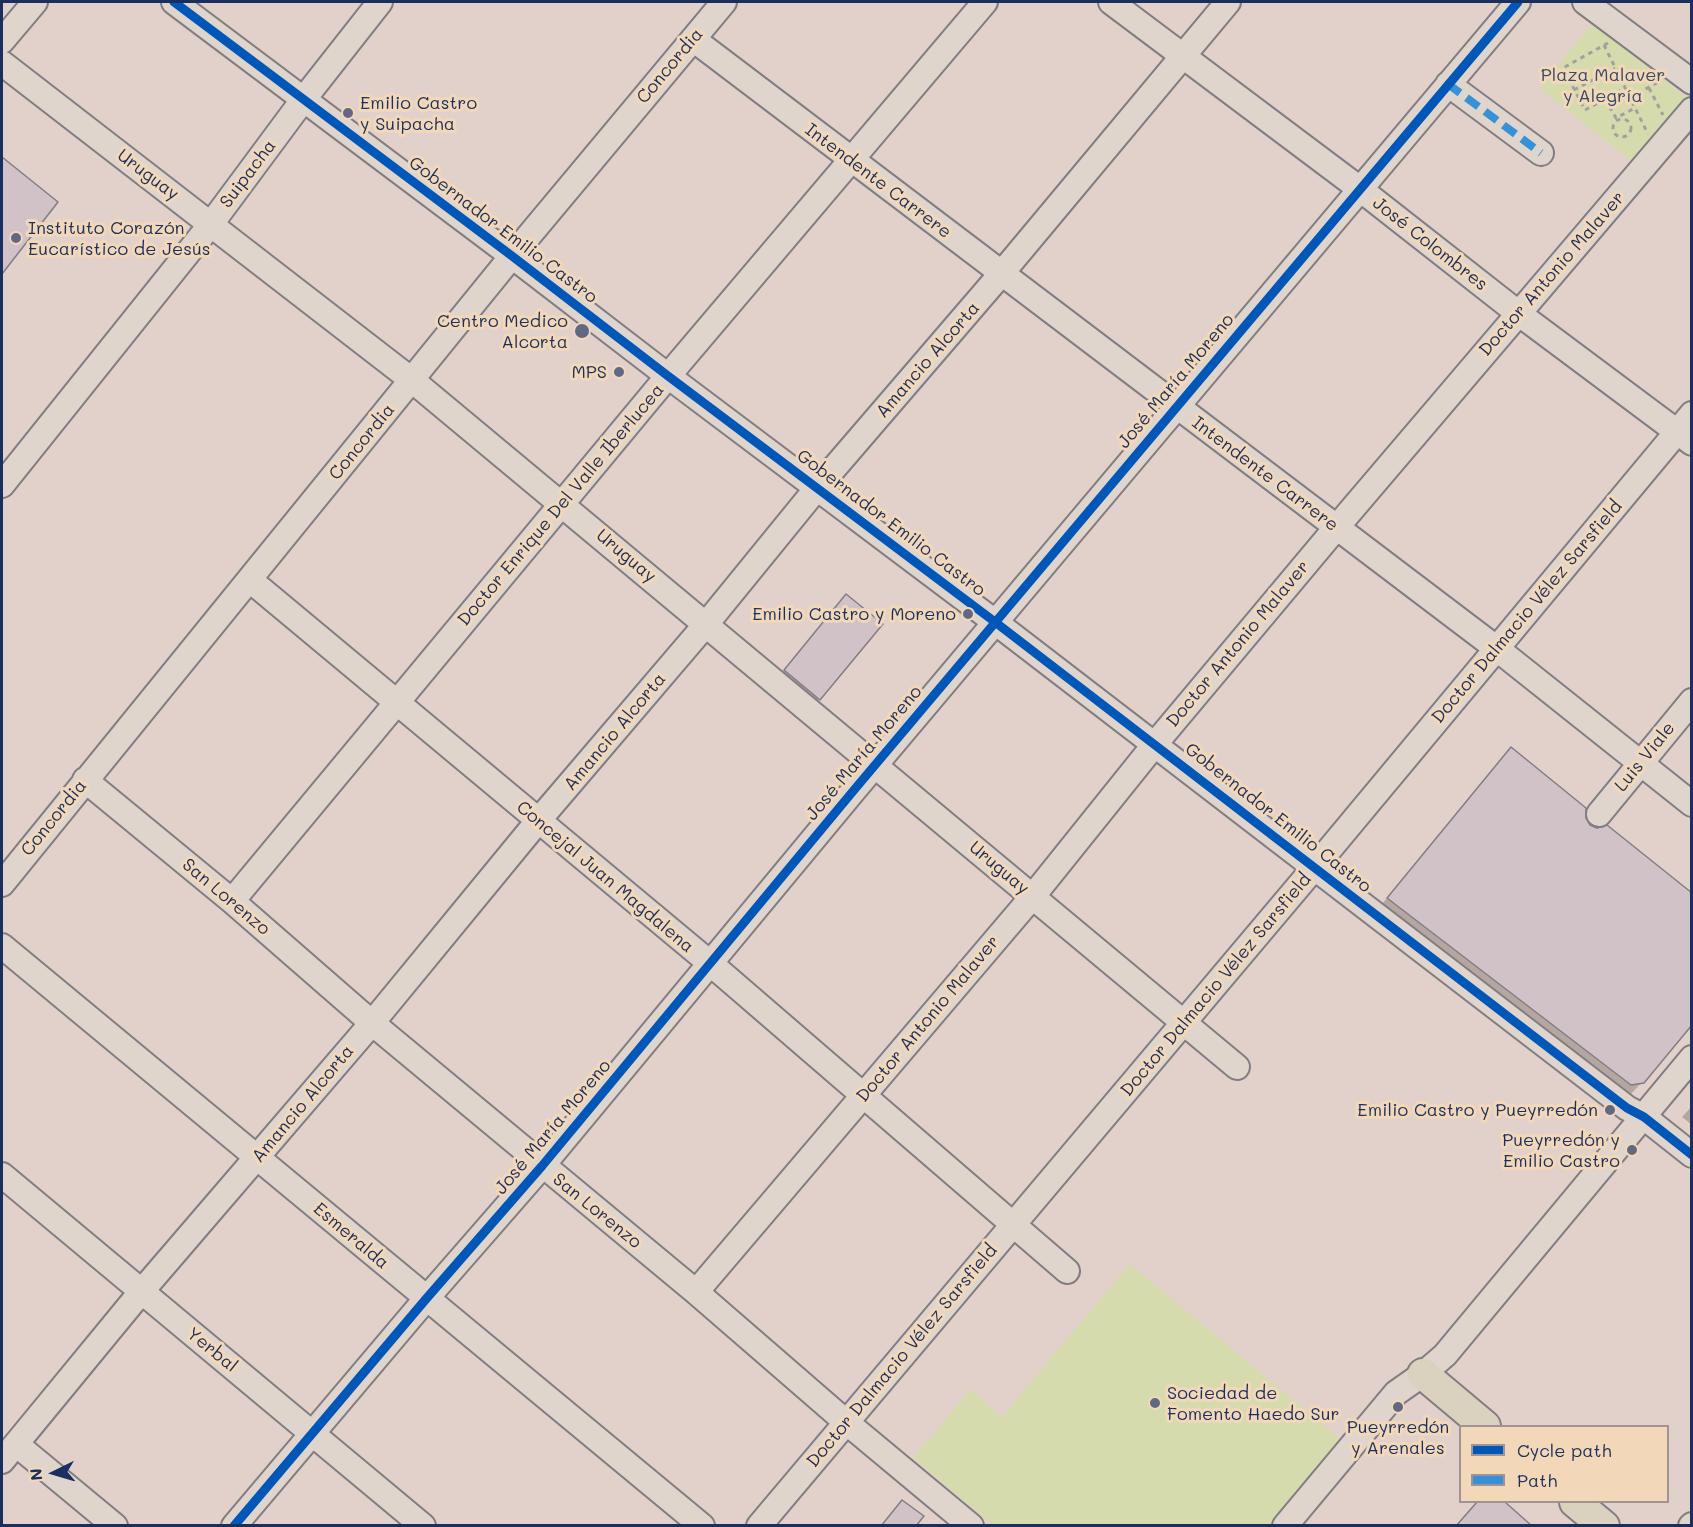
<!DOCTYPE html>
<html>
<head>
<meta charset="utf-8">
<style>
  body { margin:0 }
  #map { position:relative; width:1693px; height:1527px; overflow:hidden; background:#e2d1ca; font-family:Mali,sans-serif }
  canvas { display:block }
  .frame { position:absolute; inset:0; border:3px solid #1b2f5e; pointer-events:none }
  .legend { position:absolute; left:1459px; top:1425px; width:210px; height:78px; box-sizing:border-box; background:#f2d8b9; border:2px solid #9c9495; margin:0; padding:8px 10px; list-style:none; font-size:18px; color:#1b2f5e }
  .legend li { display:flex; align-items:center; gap:12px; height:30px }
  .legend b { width:30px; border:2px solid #9c9495 }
  .north { position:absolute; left:24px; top:1443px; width:60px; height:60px; -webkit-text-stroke:4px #f2d8b9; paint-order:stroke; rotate:265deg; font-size:16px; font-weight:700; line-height:24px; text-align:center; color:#1b2f5e }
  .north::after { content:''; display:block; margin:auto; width:21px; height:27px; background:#1b2f5e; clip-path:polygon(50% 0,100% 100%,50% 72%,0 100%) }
</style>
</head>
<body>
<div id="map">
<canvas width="1693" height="1527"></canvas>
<div class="frame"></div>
<ul class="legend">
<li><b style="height:8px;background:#0057b8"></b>Cycle path</li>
<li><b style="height:8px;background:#3891d7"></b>Path</li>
</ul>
<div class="north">N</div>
</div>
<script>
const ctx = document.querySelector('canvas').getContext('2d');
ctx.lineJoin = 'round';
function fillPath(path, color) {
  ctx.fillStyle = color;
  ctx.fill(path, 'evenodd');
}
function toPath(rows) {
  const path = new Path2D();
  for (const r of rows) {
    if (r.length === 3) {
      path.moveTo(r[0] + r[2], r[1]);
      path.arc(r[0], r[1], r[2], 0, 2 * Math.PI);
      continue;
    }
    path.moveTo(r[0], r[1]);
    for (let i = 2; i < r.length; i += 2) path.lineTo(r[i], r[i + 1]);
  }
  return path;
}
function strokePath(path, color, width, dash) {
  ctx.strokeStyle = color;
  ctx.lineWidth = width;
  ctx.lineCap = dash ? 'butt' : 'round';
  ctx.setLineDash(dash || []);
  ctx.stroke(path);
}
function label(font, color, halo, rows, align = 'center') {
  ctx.font = font + ' Mali,sans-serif';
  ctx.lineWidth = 6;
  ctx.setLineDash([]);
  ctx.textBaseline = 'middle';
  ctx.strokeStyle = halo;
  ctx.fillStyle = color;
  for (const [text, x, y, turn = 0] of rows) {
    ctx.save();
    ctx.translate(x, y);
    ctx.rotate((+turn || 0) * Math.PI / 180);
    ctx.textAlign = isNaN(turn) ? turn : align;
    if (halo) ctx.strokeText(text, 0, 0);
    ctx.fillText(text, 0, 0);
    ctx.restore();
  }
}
fillPath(toPath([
  [1592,23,1687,98,1635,164,1540,89],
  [1130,1264,1340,1439,1269,1525,993,1525,913,1458,971,1389,1002,1417]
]), '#d6dbae');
fillPath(toPath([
  [2,159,56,202,2,272],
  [836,607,819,699,808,710,774,682],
  [1511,749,1584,819,1642,1082,1631,1094,1620,1095,1377,910],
  [1692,1106,1692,1125,1682,1117]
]), '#0003');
const building = toPath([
  [2,157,58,202,2,274,2,157],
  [846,594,883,624,820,700,784,670,846,594],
  [1511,747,1586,808,1586,818,1590,825,1597,828,1607,825,1692,893,1692,1025,1644,1083,1631,1085,1387,898,1511,747],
  [902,1500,924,1516,916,1526,881,1526,902,1500],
  [1477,1502,1505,1502,1532,1526,1456,1526,1477,1502]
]);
fillPath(building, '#d1c2c7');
strokePath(building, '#817d82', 1.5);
const minor = toPath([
  [174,2,512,256,668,376,995,622,1627,1108,1644,1117,1692,1155],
  [1111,2,1360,189,1518,313,1692,443],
  [1585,2,1692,82],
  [693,39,1496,648,1692,804],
  [2,41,35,2],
  [2,63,413,381,1237,1067],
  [1448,84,1541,153],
  [2,485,211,224,303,100,380,2],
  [250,580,711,964,1067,1271],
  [85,780,232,901,372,1023,696,1292,846,1422,971,1526],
  [1599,814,1692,701],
  [2,884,512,256,724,2],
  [232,901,668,376,985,2],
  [2,946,702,1526],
  [2,1175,423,1526],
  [696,1292,1033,896,1155,744,1336,528,1692,110],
  [16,1444,115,1526],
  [2,1461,141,1292,372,1023,538,821,707,623,817,488,1001,274,1228,2],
  [234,1526,426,1299,542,1166,854,790,1518,2],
  [759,1526,1314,868,1692,414],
  [1285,1526,1396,1393,1423,1374,1445,1355,1692,1058],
  [1691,1526,1692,1525]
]);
const major = toPath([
  [1423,1374,1485,1426],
  [1575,1502,1604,1526]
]);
strokePath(minor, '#817d82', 28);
strokePath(major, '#817d82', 34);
strokePath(toPath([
  [1608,43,1563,68,1585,110,1625,88],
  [1604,45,1648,134],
  [1649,88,1663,115],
  [1574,90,1615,68],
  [1630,98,1660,81],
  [1605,99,1616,118,1635,108],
  [1622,128,9]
]), '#a4a09f', 3, [4.5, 4.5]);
strokePath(minor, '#dfd5cc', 24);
strokePath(major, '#dbd1bf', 30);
strokePath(toPath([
  [1448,84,1541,153]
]), '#3891d7', 8, [15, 8]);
strokePath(toPath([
  [174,2,512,256,668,376,995,622,1627,1108,1644,1117,1692,1155],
  [234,1526,426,1299,542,1166,854,790,1518,2]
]), '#0057b8', 9);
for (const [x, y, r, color] of [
  [348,113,6,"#616884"],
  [16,238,6,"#616884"],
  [582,331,8,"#616884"],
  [619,372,6,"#616884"],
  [968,614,6,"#616884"],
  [1610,1110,6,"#616884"],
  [1632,1150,6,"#616884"],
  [1155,1403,6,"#616884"],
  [1398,1407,6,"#616884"]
]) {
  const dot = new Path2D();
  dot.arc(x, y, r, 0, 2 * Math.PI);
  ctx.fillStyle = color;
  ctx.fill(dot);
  strokePath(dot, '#f2d8b9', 2);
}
label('18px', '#1b2f5e', '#f2d8b9', [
  ["Concordia",670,66,-50],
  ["Suipacha",248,174,-53],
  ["Uruguay",148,175,37],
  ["Intendente Carrere",878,181,37],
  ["Gobernador Emilio Castro",503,230,37],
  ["José Colombres",1430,244,38],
  ["Doctor Antonio Malaver",1552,274,-49],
  ["Amancio Alcorta",928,360,-49],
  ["José María Moreno",1176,381,-50],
  ["Concordia",362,442,-51],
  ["Intendente Carrere",1265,474,37],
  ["Doctor Enrique Del Valle Iberlucea",561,505,-50],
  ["Gobernador Emilio Castro",891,523,37],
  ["Uruguay",626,556,40],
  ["Doctor Dalmacio Vélez Sarsfield",1527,612,-50],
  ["Doctor Antonio Malaver",1238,644,-50],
  ["Amancio Alcorta",615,732,-50],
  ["José María Moreno",864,753,-50],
  ["Luis Viale",1645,757,-51],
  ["Concordia",54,818,-51],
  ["Gobernador Emilio Castro",1278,818,38],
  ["Uruguay",999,868,40],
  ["Concejal Juan Magdalena",605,877,40],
  ["San Lorenzo",226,897,40],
  ["Doctor Dalmacio Vélez Sarsfield",1216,985,-50],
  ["Doctor Antonio Malaver",928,1019,-50],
  ["Amancio Alcorta",303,1104,-50],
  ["José María Moreno",553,1127,-50],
  ["San Lorenzo",597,1211,39],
  ["Esmeralda",351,1236,40],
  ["Yerbal",212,1350,39],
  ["Doctor Dalmacio Vélez Sarsfield",902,1356,-50]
]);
label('18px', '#364a67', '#f2d8b9', [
  ["Plaza Malaver",1603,75],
  ["y Alegría",1603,96]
]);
label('18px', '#1b2f5e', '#f2d8b9', [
  ["Emilio Castro",360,103,"left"],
  ["y Suipacha",360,124,"left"],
  ["Instituto Corazón",28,228,"left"],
  ["Eucarístico de Jesús",28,249,"left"],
  ["Centro Medico",568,321],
  ["Alcorta",568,342],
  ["MPS",607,372],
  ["Emilio Castro y Moreno",956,614],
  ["Emilio Castro y Pueyrredón",1598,1110],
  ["Pueyrredón y",1620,1140],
  ["Emilio Castro",1620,1161],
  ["Sociedad de",1167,1393,"left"],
  ["Fomento Haedo Sur",1167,1414,"left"],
  ["Pueyrredón",1398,1427,"center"],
  ["y Arenales",1398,1448,"center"]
], 'right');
</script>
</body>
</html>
